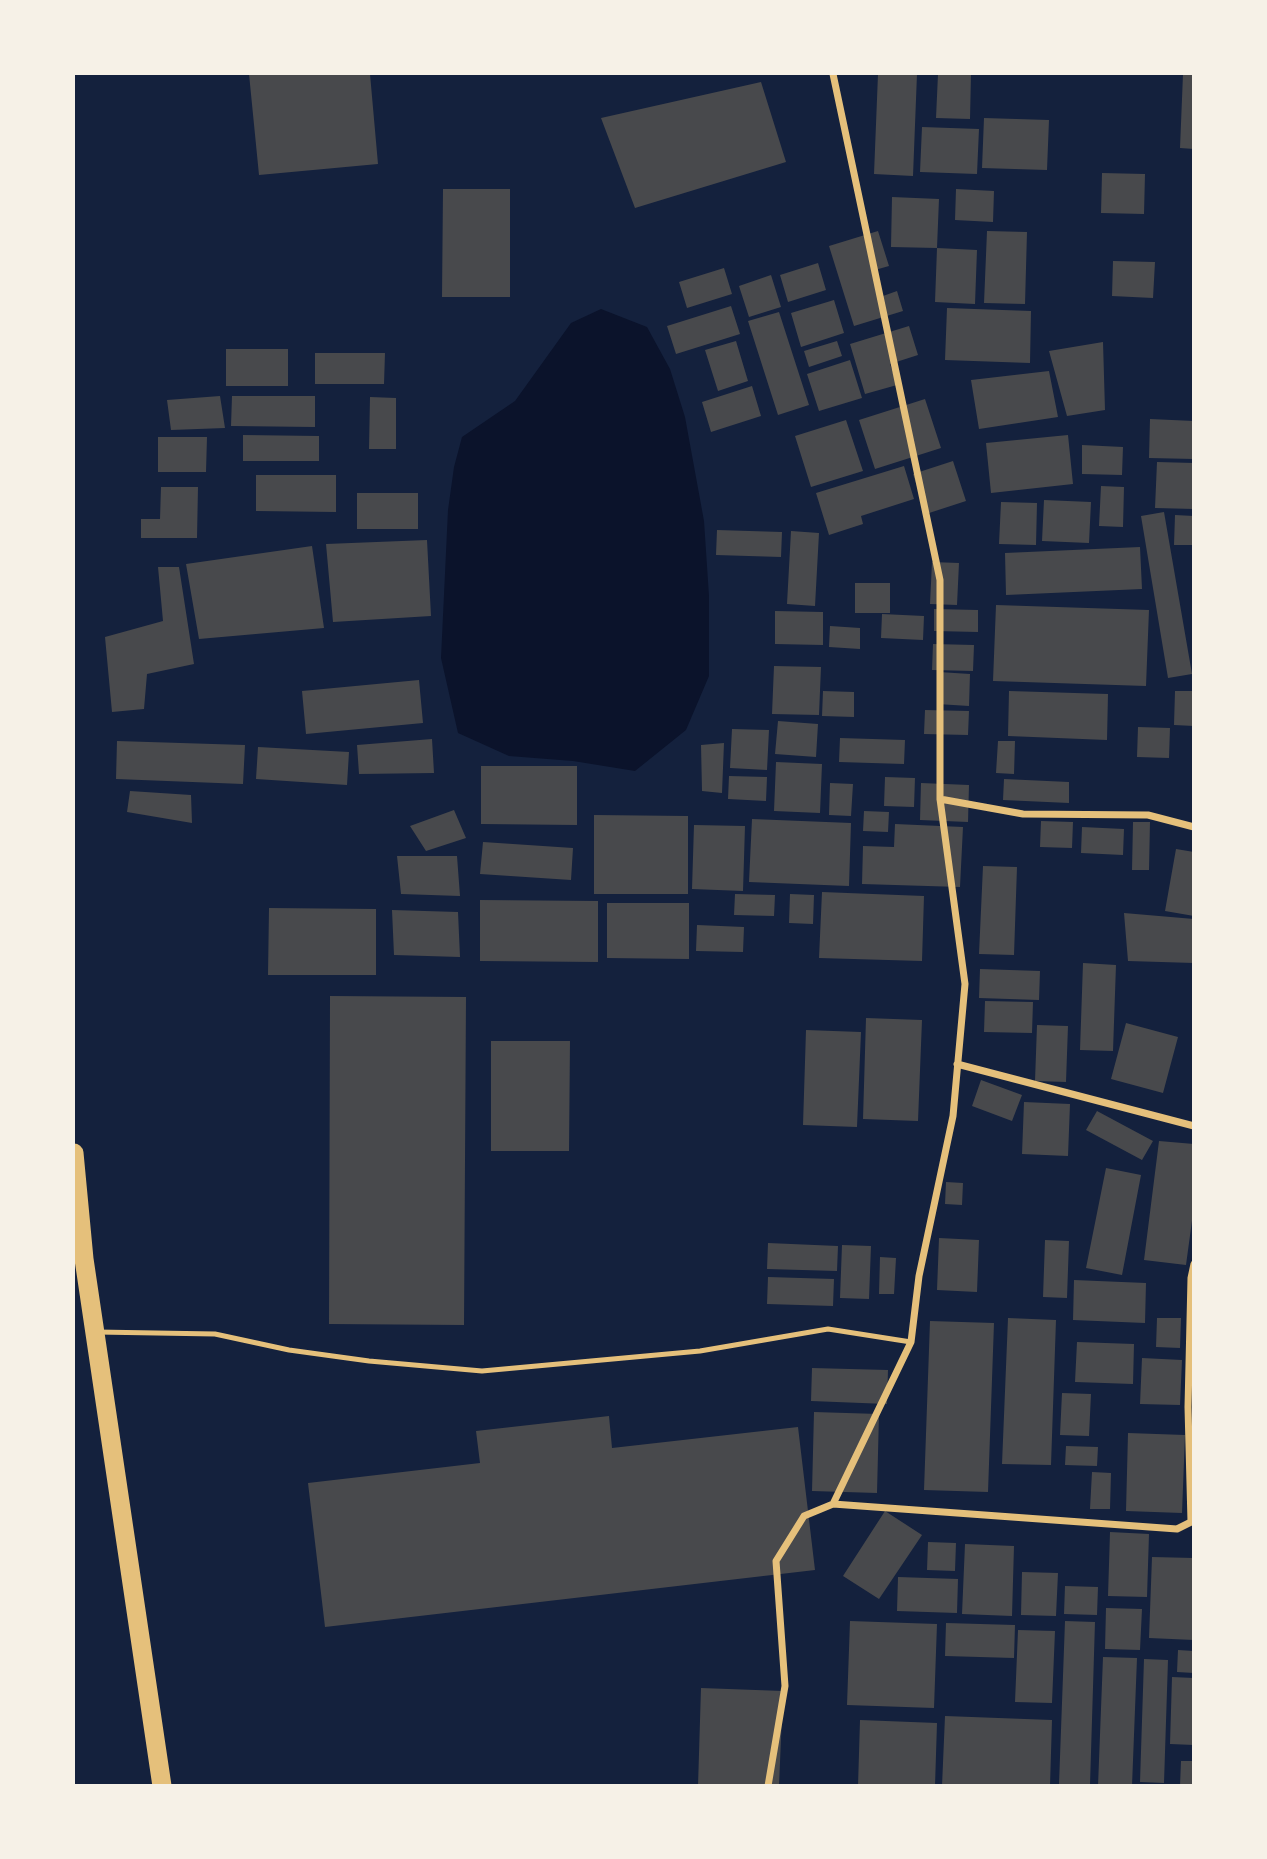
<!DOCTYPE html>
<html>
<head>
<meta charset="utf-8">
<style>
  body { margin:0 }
  #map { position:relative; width:1267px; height:1859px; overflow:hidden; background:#14213d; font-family:"Fira Sans Condensed",sans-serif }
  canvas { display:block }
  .frame { position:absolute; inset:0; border:75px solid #f6f1e7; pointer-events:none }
</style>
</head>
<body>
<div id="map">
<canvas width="1267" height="1859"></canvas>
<div class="frame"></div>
</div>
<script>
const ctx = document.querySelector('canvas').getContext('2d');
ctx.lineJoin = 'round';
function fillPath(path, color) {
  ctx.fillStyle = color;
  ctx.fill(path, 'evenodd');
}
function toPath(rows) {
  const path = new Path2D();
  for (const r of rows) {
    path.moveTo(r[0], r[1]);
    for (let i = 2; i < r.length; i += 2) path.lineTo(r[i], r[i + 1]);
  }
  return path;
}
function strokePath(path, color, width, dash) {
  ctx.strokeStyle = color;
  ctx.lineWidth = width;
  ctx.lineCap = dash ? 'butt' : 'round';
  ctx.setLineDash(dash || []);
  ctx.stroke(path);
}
fillPath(toPath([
  [601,309,647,327,670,369,685,417,704,521,709,596,709,676,686,730,635,771,573,761,509,756,458,733,441,658,448,510,454,467,462,437,515,401,571,323]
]), '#0b132b');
fillPath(toPath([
  [249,74,370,74,378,164,259,175],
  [878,74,917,74,913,176,874,174],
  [938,74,971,74,970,119,936,118],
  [1183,74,1194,74,1194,149,1180,148],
  [761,82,786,162,635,208,601,118],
  [984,118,1049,120,1047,170,982,168],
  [922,127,979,129,977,174,920,172],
  [1102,173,1145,174,1144,214,1101,213],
  [443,189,510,189,510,297,442,297],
  [956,189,994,191,993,222,955,220],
  [892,197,939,199,937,248,977,250,975,304,935,302,937,248,891,247],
  [878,231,889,266,875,270,883,296,897,291,903,311,854,326,829,246],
  [987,231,1027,232,1025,304,984,303],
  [1113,261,1155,262,1153,298,1112,296],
  [818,263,826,290,788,302,780,275],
  [724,268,732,294,687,308,679,282],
  [771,275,781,307,749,317,739,286],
  [834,300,844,333,801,347,791,313],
  [731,306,740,334,676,354,667,326],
  [947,308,1031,311,1030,363,945,360],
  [779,312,809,405,778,415,748,321],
  [909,326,918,355,890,364,897,385,865,394,850,344],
  [736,341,748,381,718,391,705,350],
  [837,341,842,356,809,367,804,351],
  [1103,342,1105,410,1067,416,1049,351],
  [226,349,288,349,288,386,226,386],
  [315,353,385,353,384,384,315,384],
  [850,360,862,398,819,411,807,374],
  [1049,371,1058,417,979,429,971,380],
  [752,386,761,416,711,432,702,402],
  [220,396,225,428,171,430,167,400],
  [232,396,315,396,315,427,231,426],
  [370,397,396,398,396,449,369,449],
  [925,399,941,448,875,469,859,420],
  [1150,419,1194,421,1194,459,1149,458],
  [846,420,863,471,811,487,795,436],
  [243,435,319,436,319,461,243,461],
  [1068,435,1073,484,991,493,986,443],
  [158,437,207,437,206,472,158,472],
  [1082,445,1123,447,1122,475,1082,474],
  [953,461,966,501,926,514,913,474],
  [1157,462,1194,463,1194,509,1155,508],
  [904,466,914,499,861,516,863,524,829,535,816,493],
  [256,475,336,475,336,512,256,511],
  [1101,486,1124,487,1123,527,1099,526],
  [161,487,198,487,197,538,141,538,141,519,160,519],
  [357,493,418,493,418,529,357,529],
  [1044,500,1091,502,1089,543,1042,541],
  [1001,502,1037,503,1036,545,999,544],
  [1164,512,1192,674,1168,678,1141,516],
  [1175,515,1194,516,1194,545,1174,545],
  [717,530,782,532,781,557,716,555],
  [791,531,819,533,815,606,787,604],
  [427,540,431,616,333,622,326,544],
  [312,546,324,628,199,639,186,564],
  [1140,547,1142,589,1006,595,1005,553],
  [932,562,959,563,957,605,930,604],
  [158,567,179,567,194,664,147,674,144,709,112,712,105,637,163,621],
  [855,583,890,583,890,613,855,613],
  [996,605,1149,610,1146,686,993,681],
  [934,609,978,610,978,632,934,631],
  [775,611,823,612,823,645,775,644],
  [882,614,924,616,923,640,881,638],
  [830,626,860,628,860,649,829,647],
  [933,644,974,645,973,671,932,670],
  [774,666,821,667,819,715,772,714],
  [939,672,970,674,969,706,937,704],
  [419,680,423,723,306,734,302,691],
  [823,691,854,692,854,717,822,716],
  [1009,691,1108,694,1107,740,1008,736],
  [1175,691,1194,691,1194,726,1174,725],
  [925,710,969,711,968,735,924,734],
  [778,721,818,724,816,757,775,754],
  [1138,727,1170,728,1169,758,1137,757],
  [732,729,769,730,767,770,730,768],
  [840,738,905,740,904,764,839,762],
  [432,739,434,773,359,774,357,745],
  [117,741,245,745,243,784,116,779],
  [998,741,1015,741,1014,774,996,773],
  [724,743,722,793,702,791,701,745],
  [258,747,349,752,347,785,256,779],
  [776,762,822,764,820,813,774,811],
  [481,766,577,766,577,825,481,824],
  [729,776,767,777,766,801,728,799],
  [885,777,915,778,914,807,884,806],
  [1004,779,1069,782,1069,803,1003,800],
  [830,783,853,784,851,816,829,815],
  [921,783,969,785,968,822,920,820],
  [130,791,191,795,192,823,127,812],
  [454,810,466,838,426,851,410,826],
  [864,811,889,812,888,832,863,831],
  [594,815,688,816,688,894,594,894],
  [752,819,851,823,849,886,749,882],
  [1041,821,1073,822,1072,848,1040,847],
  [1133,822,1150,822,1149,870,1132,870],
  [895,824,963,827,960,887,862,884,863,846,894,847],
  [694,825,745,826,743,891,692,889],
  [1082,827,1124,829,1123,855,1081,853],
  [483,842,573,848,571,880,480,874],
  [1176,849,1194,852,1194,916,1165,911],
  [397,856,457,856,460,896,401,894],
  [983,866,1017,867,1014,955,979,954],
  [822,892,924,896,922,961,819,958],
  [735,894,775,895,774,916,734,915],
  [790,894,814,895,813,924,789,923],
  [480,900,598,901,598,962,480,961],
  [607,903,689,903,689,959,607,958],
  [269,908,376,909,376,975,268,975],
  [392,910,458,912,460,957,394,955],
  [1124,913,1194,919,1194,963,1128,961],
  [697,925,744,927,743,952,696,951],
  [1083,963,1116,965,1113,1051,1080,1050],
  [980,969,1040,971,1039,1000,979,998],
  [330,996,466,997,464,1325,329,1324],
  [985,1001,1033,1002,1032,1033,984,1032],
  [866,1018,922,1020,918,1121,863,1119],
  [1126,1023,1178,1037,1163,1093,1111,1079],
  [1037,1025,1068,1026,1066,1082,1035,1081],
  [806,1030,861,1032,857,1127,803,1125],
  [491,1041,570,1041,569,1151,491,1151],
  [981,1080,1022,1095,1012,1121,972,1106],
  [1024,1102,1070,1104,1068,1156,1022,1154],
  [1097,1111,1153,1141,1142,1160,1086,1130],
  [1159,1141,1194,1144,1194,1206,1186,1265,1144,1260],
  [1106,1168,1141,1175,1122,1275,1086,1268],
  [946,1182,963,1183,962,1205,945,1204],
  [939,1238,979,1240,977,1292,937,1290],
  [1045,1240,1069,1241,1067,1298,1043,1297],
  [768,1243,838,1246,837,1271,767,1269],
  [842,1245,871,1246,869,1299,840,1298],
  [880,1257,896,1258,894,1294,879,1294],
  [768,1277,834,1279,833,1306,767,1304],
  [1074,1280,1146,1283,1145,1323,1073,1320],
  [1008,1318,1056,1320,1051,1465,1002,1464],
  [1157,1318,1181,1318,1180,1348,1156,1347],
  [930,1321,994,1323,988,1492,924,1490],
  [1077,1342,1134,1344,1133,1384,1075,1382],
  [1142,1358,1182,1360,1180,1405,1140,1404],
  [812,1368,888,1370,887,1404,811,1401],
  [1062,1393,1091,1394,1089,1436,1060,1435],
  [814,1412,879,1414,877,1493,812,1491],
  [609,1416,612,1448,798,1427,815,1570,325,1627,308,1483,480,1463,476,1431],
  [1128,1433,1185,1435,1182,1513,1126,1511],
  [1066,1446,1098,1447,1097,1466,1065,1465],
  [1092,1472,1111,1473,1110,1509,1090,1509],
  [885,1511,922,1535,879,1599,843,1576],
  [1110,1532,1149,1534,1147,1597,1108,1596],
  [928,1542,956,1543,955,1571,927,1570],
  [965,1544,1014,1546,1012,1616,962,1614],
  [1152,1557,1194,1558,1194,1640,1149,1638],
  [1022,1572,1058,1573,1056,1616,1021,1615],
  [898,1577,958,1579,957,1613,897,1611],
  [1065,1586,1098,1587,1097,1615,1064,1614],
  [1106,1608,1142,1609,1140,1650,1105,1649],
  [850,1621,937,1624,934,1708,847,1705],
  [1065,1621,1095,1622,1090,1785,1059,1784],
  [946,1623,1015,1625,1014,1658,945,1656],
  [1018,1630,1055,1631,1052,1703,1015,1702],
  [1178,1650,1194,1651,1194,1673,1177,1672],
  [1103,1657,1137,1658,1132,1786,1098,1786],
  [1144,1659,1168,1660,1164,1783,1140,1782],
  [1172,1677,1194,1678,1194,1745,1170,1744],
  [701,1688,783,1691,779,1786,698,1786],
  [945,1716,1052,1720,1050,1786,942,1786],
  [860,1720,937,1723,935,1786,858,1786],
  [1181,1761,1194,1761,1194,1786,1180,1786]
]), '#48494c');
strokePath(toPath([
  [97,1332,215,1334,289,1350,369,1361,482,1371,700,1351,828,1329,911,1342]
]), '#e5c07b', 5);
strokePath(toPath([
  [940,799,1023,814,1148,815,1194,827],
  [957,1064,1194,1126],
  [833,1504,1177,1529,1191,1522,1188,1407,1191,1278,1194,1264],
  [768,1786,785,1686,776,1561,804,1516,833,1504,911,1342,919,1276,953,1116,965,984,940,799,940,580,833,74]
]), '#e5c07b', 7);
strokePath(toPath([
  [74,1153,84,1259,162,1786]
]), '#e5c07b', 19);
</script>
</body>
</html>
